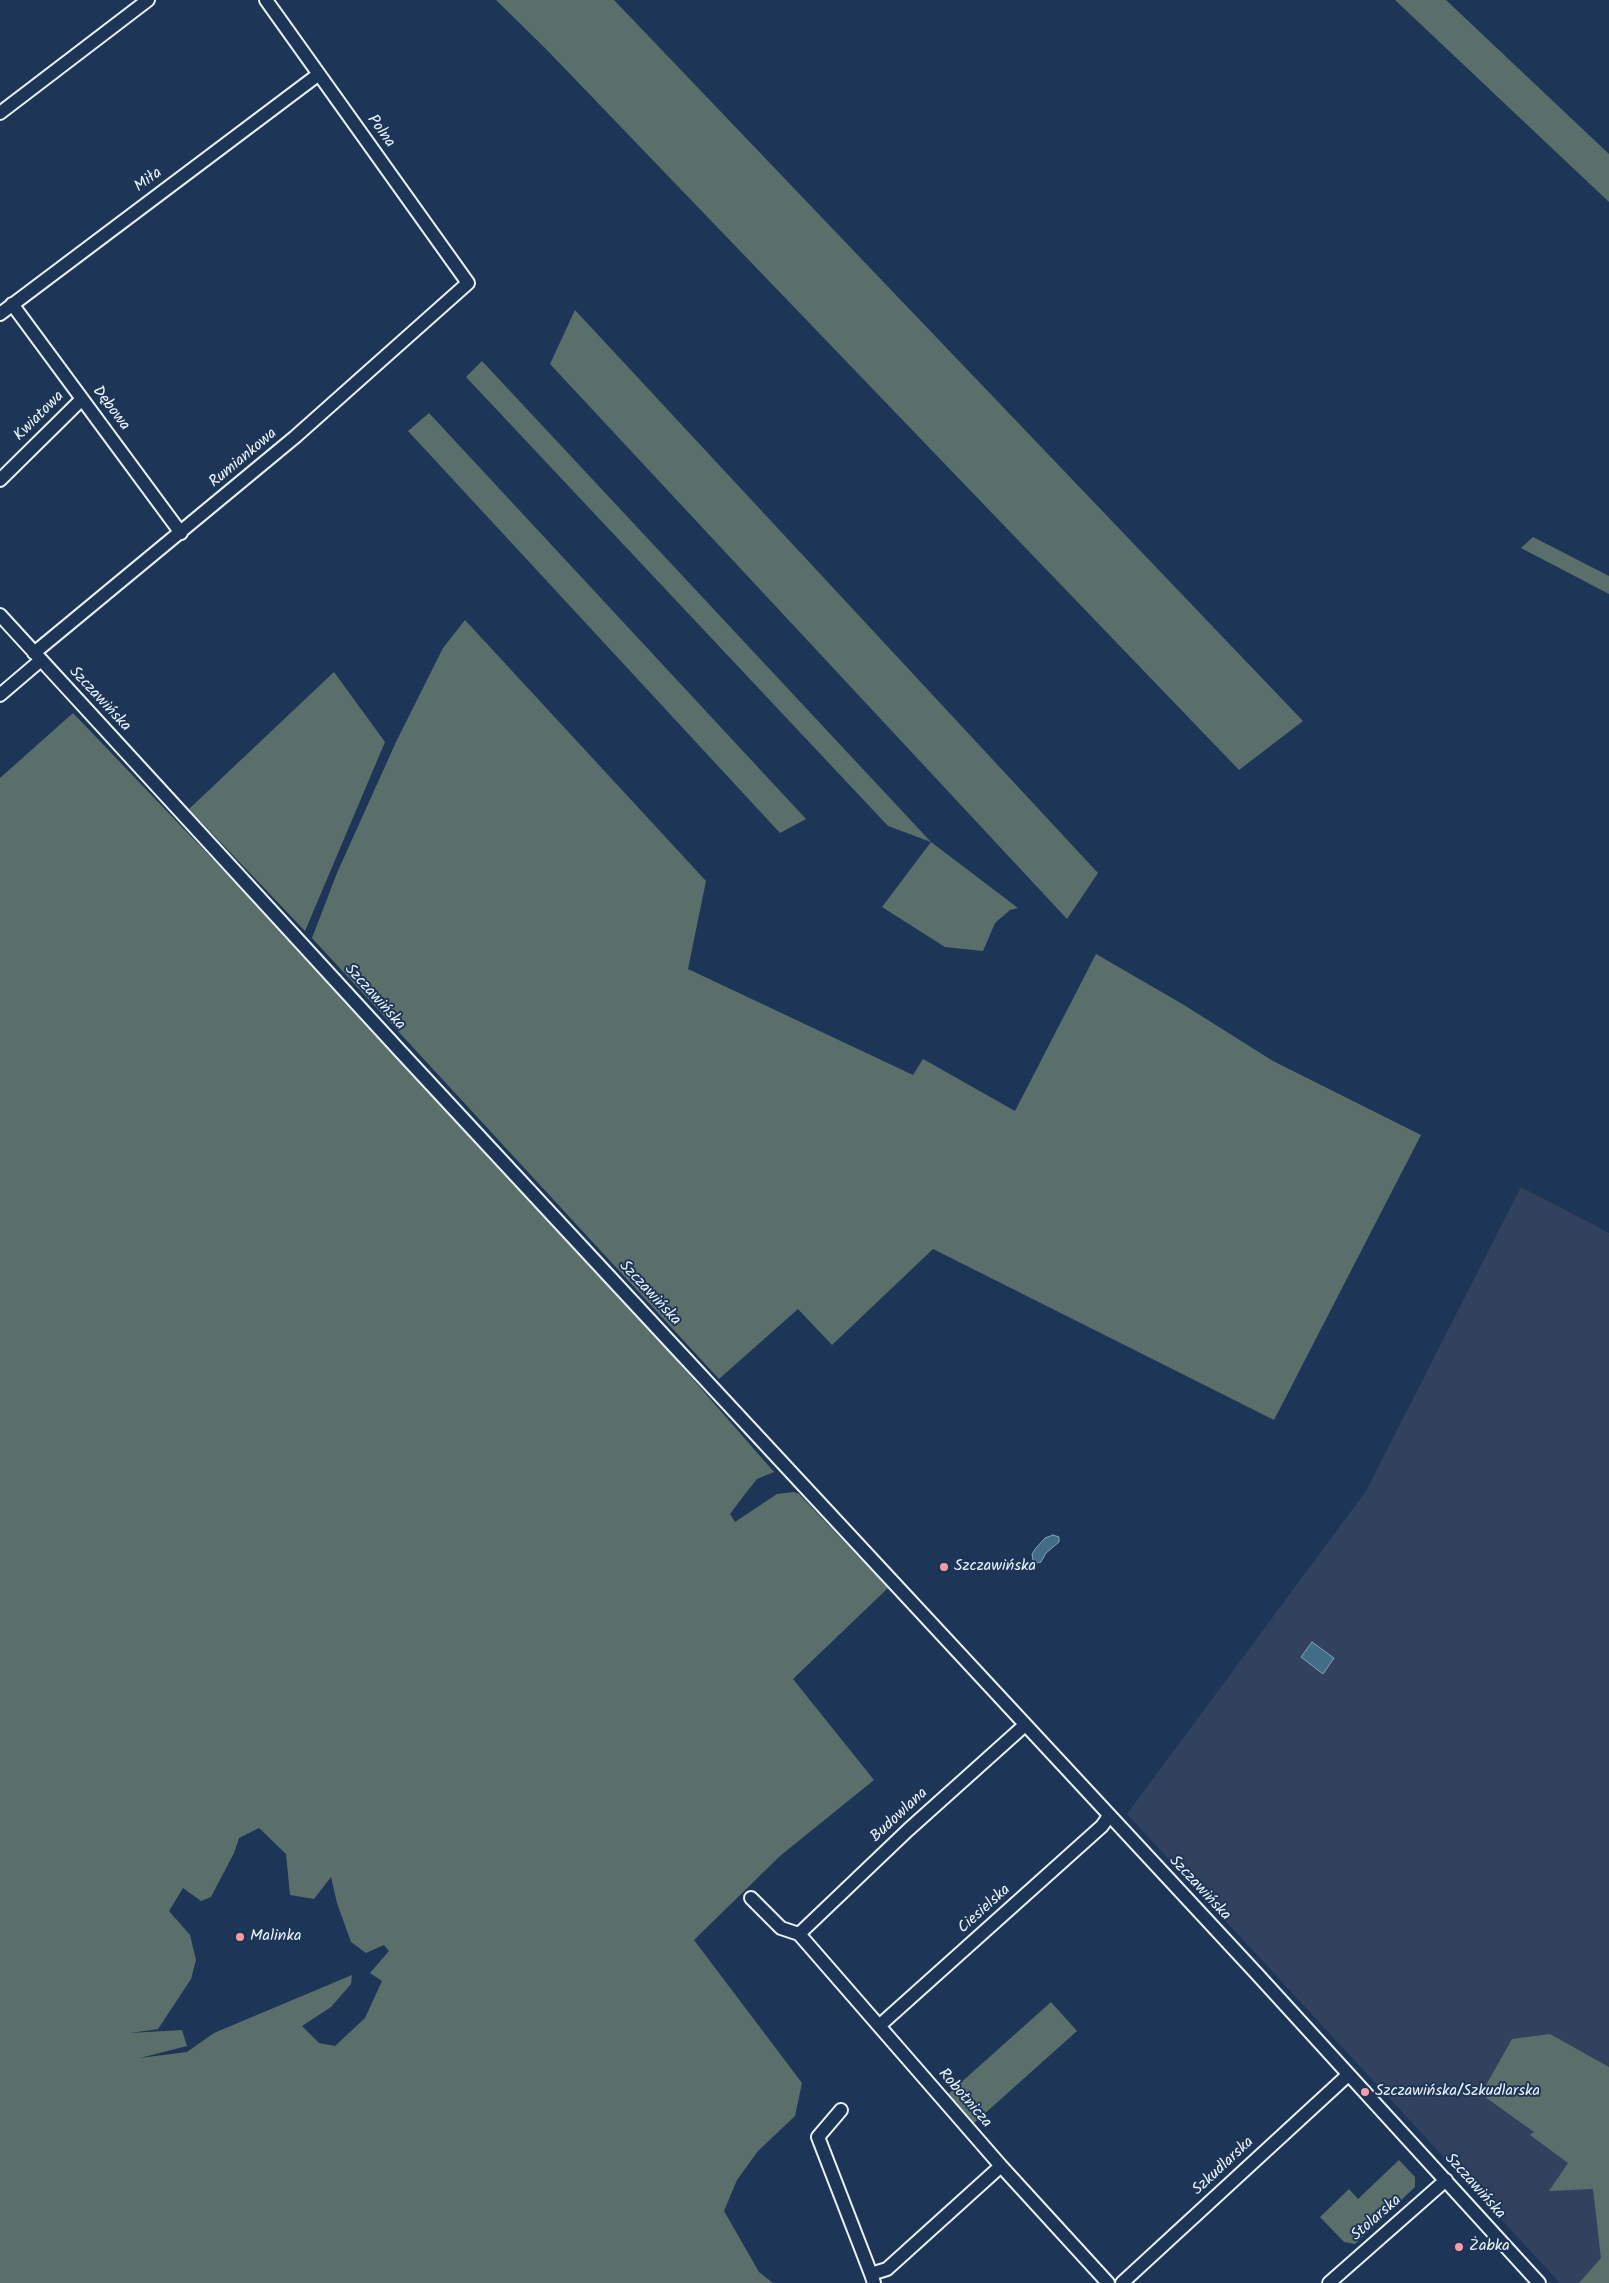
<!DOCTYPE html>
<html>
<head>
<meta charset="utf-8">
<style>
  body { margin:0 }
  canvas { display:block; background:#1d3557 }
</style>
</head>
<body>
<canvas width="1609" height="2283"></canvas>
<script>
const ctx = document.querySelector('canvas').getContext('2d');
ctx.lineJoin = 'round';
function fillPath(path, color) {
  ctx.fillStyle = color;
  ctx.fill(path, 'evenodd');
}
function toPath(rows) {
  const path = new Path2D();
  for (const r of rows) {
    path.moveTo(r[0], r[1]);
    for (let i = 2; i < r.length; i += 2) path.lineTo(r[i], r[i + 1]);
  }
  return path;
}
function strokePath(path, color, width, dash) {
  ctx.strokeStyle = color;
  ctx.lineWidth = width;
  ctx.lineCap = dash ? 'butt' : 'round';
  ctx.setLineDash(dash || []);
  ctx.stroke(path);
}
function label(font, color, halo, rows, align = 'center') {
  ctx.font = font + ' Kalam,sans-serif';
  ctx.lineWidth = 4;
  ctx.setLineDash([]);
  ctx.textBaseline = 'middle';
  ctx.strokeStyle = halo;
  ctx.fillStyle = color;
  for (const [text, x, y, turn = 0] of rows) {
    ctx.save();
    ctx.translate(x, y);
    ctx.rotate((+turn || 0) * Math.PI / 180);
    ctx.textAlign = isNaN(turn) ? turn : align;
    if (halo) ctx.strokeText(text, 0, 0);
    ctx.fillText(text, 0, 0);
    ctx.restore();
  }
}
fillPath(toPath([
  [1521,1187,1609,1233,1609,2283,1560,2283,1127,1814,1366,1491]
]), '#32415e');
fillPath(toPath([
  [496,0,614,0,1303,721,1239,770,546,49],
  [1395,0,1446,0,1609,154,1609,202],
  [575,310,1098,873,1067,919,550,364],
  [482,361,931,842,1018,908,1010,910,995,923,983,951,945,947,882,907,931,842,888,826,466,377],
  [429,413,806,819,780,833,408,431],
  [1533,537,1609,576,1609,594,1521,548],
  [465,620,706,881,688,969,913,1075,923,1059,1015,1111,1096,954,1184,1005,1273,1061,1421,1135,1274,1420,933,1249,832,1345,798,1309,719,1379,312,938,337,873,396,742,443,648],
  [334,672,385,742,305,931,189,809],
  [73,713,333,985,636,1314,774,1472,757,1479,745,1494,730,1514,735,1522,777,1494,794,1492,799,1494,888,1588,793,1679,874,1780,780,1856,694,1940,802,2083,795,2116,758,2151,737,2180,724,2211,759,2272,773,2283,0,2283,0,778],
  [259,1828,286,1854,290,1895,314,1899,331,1877,337,1903,351,1942,366,1953,384,1945,389,1951,370,1973,382,1981,365,2018,335,2046,319,2043,302,2026,331,2007,351,1984,352,1975,214,2033,187,2052,140,2058,187,2046,182,2030,130,2033,158,2029,191,1979,196,1960,190,1935,169,1911,183,1888,201,1901,211,1897,234,1853,239,1838],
  [1051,2002,1077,2031,973,2124,947,2095],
  [1550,2034,1609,2067,1609,2283,1579,2283,1601,2258,1593,2189,1549,2191,1568,2163,1530,2135,1534,2132,1481,2094,1512,2039],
  [1399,2160,1415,2177,1415,2187,1355,2244,1344,2242,1320,2217,1349,2189,1358,2199]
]), '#5a6f6a');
const water = toPath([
  [1053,1535,1059,1537,1059,1542,1046,1553,1041,1562,1037,1563,1033,1560,1032,1554,1036,1548,1045,1538,1053,1535],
  [1312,1642,1334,1658,1323,1674,1301,1657,1312,1642]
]);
fillPath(water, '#416d87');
strokePath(water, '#84a2b4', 1);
const minor = toPath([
  [0,113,148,0],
  [12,304,181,533],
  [0,314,319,74],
  [0,480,82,399],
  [0,615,400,1051,1257,1974,1539,2283],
  [34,653,295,437,468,283,266,0],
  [0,695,41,660],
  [751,1898,781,1928,799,1934],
  [799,1934,1001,2166,1108,2283],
  [799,1934,908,1830,1025,1725],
  [879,2026,1102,1826,1109,1816],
  [841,2110,818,2137,871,2274],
  [874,2283,871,2274,887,2269,1001,2166],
  [1122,2283,1348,2075],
  [1329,2283,1446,2180]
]);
strokePath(minor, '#e8f1f8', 16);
strokePath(minor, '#1d3557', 12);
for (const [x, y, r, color] of [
  [944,1567,5,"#ff9aa2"],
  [240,1937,5,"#ff9aa2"],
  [1365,2092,5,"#ff9aa2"],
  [1459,2247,5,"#ff9aa2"]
]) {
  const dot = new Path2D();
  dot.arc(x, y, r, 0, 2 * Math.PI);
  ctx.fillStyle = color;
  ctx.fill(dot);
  strokePath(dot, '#1d3557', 2);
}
label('16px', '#e8f1f8', '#1d3557', [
  ["Polna",380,132,54],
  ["Miła",149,181,-37],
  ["Dębowa",110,409,53],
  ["Kwiatowa",40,417,-45],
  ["Rumiankowa",244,459,-40],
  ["Szczawińska",99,700,47],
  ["Szczawińska",374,998,48],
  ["Szczawińska",649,1294,47],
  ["Budowlana",900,1816,-43],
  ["Szczawińska",1199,1889,47],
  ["Ciesielska",985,1910,-42],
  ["Robotnicza",964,2099,49],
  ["Szkudlarska",1224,2167,-43],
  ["Szczawińska",1474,2187,48],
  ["Stolarska",1377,2219,-41]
]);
label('16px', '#e8f1f8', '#1d3557', [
  ["Szczawińska",954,1567],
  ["Malinka",250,1937],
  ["Szczawińska/Szkudlarska",1375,2092],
  ["Żabka",1469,2247]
], 'left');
</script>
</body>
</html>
